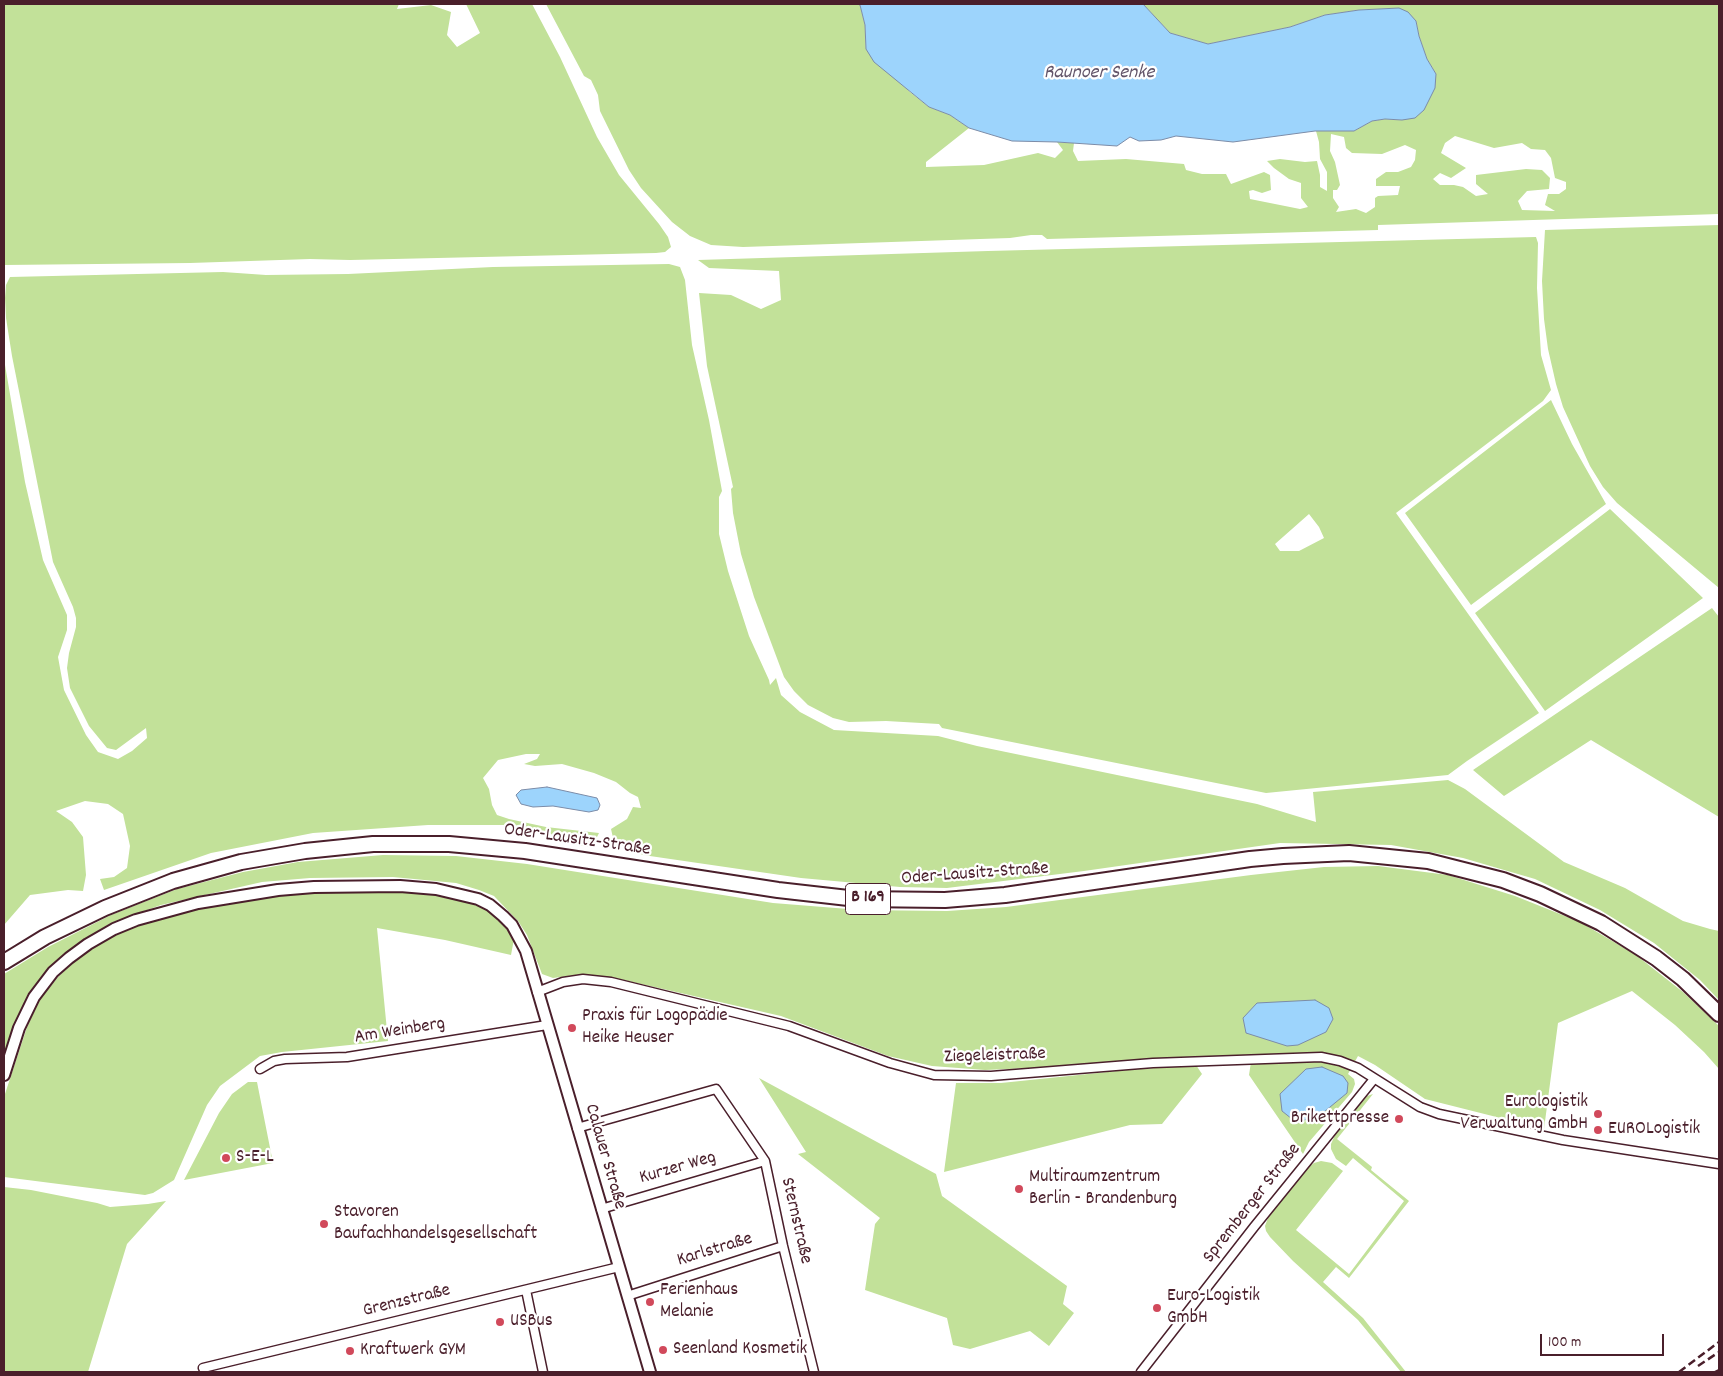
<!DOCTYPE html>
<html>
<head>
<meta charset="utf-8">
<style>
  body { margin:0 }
  #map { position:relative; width:1723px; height:1376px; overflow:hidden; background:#fff; font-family:Dekko,sans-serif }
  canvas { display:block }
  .frame { position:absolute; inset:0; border:5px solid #4a1f2b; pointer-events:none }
  .scale { position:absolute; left:1540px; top:1334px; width:124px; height:22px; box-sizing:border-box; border:2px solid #4a1f2b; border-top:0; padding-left:6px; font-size:15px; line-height:18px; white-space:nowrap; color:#4a1f2b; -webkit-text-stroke:4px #fff; paint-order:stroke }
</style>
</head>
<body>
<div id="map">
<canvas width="1723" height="1376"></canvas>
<div class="frame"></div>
<div class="scale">100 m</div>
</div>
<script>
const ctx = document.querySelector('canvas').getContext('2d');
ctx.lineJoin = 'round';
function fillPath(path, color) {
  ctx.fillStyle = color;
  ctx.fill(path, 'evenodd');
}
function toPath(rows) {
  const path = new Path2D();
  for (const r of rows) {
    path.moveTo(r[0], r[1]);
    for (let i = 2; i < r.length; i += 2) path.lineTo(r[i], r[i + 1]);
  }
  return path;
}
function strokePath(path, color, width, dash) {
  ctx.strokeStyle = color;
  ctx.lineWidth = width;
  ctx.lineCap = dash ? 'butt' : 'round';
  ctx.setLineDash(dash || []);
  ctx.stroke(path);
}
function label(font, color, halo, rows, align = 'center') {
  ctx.font = font + ' Dekko,sans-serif';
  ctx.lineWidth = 4.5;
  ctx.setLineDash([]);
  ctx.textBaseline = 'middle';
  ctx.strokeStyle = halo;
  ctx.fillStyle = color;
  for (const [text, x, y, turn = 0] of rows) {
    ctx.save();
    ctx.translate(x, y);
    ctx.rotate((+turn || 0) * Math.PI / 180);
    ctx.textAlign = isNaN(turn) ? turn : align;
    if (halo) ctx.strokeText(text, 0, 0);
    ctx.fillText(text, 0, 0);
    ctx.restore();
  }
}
fillPath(toPath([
  [4,4,399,4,397,9,431,5,451,12,447,35,457,47,480,33,466,4,532,4,560,57,597,137,619,175,659,224,668,237,671,247,665,252,656,253,350,260,310,259,190,263,4,265],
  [546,4,857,4,860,5,865,25,866,49,910,92,929,107,950,115,969,128,926,162,926,167,984,165,1038,153,1055,158,1063,150,1057,142,1074,143,1073,151,1078,161,1126,159,1184,164,1186,170,1202,174,1226,174,1231,184,1264,172,1270,175,1271,190,1262,193,1253,190,1249,191,1250,199,1300,209,1308,207,1301,198,1301,183,1289,179,1274,168,1267,161,1280,159,1305,162,1317,161,1320,175,1320,187,1327,191,1327,172,1320,159,1319,142,1316,131,1354,131,1372,121,1385,119,1402,120,1436,74,1427,59,1419,36,1416,21,1399,8,1359,10,1325,15,1290,27,1208,44,1170,33,1143,4,1719,4,1719,214,1378,225,1378,230,1047,239,1042,235,1031,235,1010,238,743,247,711,245,690,236,672,222,641,188,629,170,600,111,598,95,591,80,584,76],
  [1331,134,1344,137,1346,148,1352,153,1382,154,1405,145,1416,150,1415,160,1411,167,1398,172,1386,172,1376,179,1376,186,1400,186,1398,195,1378,196,1375,198,1375,207,1366,213,1356,209,1336,212,1339,207,1333,198,1333,190,1337,190,1340,185,1335,162,1330,151],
  [1455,136,1494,148,1522,143,1531,149,1545,150,1551,158,1555,178,1566,182,1566,189,1559,194,1548,194,1545,205,1555,211,1522,210,1518,201,1527,191,1549,189,1550,178,1542,170,1526,169,1476,175,1476,184,1488,194,1476,196,1463,187,1454,185,1440,185,1433,179,1440,173,1451,178,1466,168,1441,153,1445,143],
  [1719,225,1719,588,1617,503,1603,487,1590,466,1563,407,1556,384,1548,349,1544,319,1542,281,1545,230],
  [1536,237,1538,243,1537,288,1541,355,1551,390,1543,401,1396,513,1539,713,1467,761,1448,775,1266,793,942,728,939,724,886,721,849,722,833,718,808,705,794,691,784,677,754,597,741,554,733,513,731,489,733,487,707,366,699,293,731,295,761,309,781,300,779,271,709,268,698,260,988,251],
  [1309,514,1319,527,1324,538,1299,551,1280,551,1275,544],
  [669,264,680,267,685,280,692,345,709,420,722,491,719,497,719,534,728,571,749,636,769,680,770,685,776,678,781,695,800,712,834,730,938,736,977,746,1257,804,1316,822,1313,792,1448,780,1465,789,1564,862,1625,888,1683,921,1710,929,1719,931,1719,1000,1700,980,1654,943,1600,910,1535,879,1463,858,1391,845,1280,843,1084,871,947,888,900,887,801,878,643,855,614,842,611,829,627,819,633,807,641,808,638,797,630,793,616,782,594,773,562,764,535,766,524,764,537,759,540,754,526,754,498,760,483,778,489,789,492,805,497,815,509,819,546,827,599,833,592,847,560,842,550,833,514,825,428,825,313,833,211,853,104,890,100,879,114,877,127,868,130,846,123,814,108,804,85,801,56,811,72,822,83,837,86,875,83,891,68,890,30,895,4,925,4,359,25,482,43,560,67,615,67,630,58,657,64,690,86,735,98,752,118,759,132,751,147,738,146,728,116,750,107,748,89,726,70,688,67,668,69,653,76,627,76,618,73,607,53,562,12,356,6,318,5,298,6,285,10,277,223,272,266,275,348,274,493,267],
  [1551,400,1572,444,1606,504,1471,605,1405,513],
  [1610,509,1703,598,1545,711,1475,613],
  [1712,608,1719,617,1719,817,1591,740,1504,796,1473,770],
  [383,855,456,856,527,864,773,903,861,910,947,911,1006,907,1251,875,1324,867,1378,866,1448,875,1515,896,1580,922,1636,955,1683,992,1719,1026,1719,1069,1704,1052,1675,1025,1632,991,1558,1023,1544,1129,1425,1099,1375,1065,1358,1056,1348,1074,1354,1079,1355,1084,1352,1092,1309,1142,1303,1154,1249,1075,1251,1062,1289,1057,985,1070,932,1066,888,1056,781,1016,615,978,583,974,553,978,542,974,527,935,518,921,494,896,479,890,456,883,393,877,310,878,262,882,161,905,111,923,85,939,65,954,47,970,28,994,13,1028,4,1059,4,974,48,947,111,915,177,889,243,872,298,862],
  [366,890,429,894,453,897,487,909,499,918,514,939,511,955,445,940,377,928,388,1041,282,1052,260,1056,220,1086,207,1105,174,1180,153,1193,145,1195,4,1177,4,1097,27,1027,40,999,59,976,74,962,91,948,124,930,146,921,201,907,319,891],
  [1196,1065,1202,1074,1162,1124,1130,1125,944,1172,956,1083,1001,1083,1127,1070],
  [759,1078,936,1174,942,1196,1067,1286,1063,1304,1074,1313,1049,1346,1030,1331,970,1349,953,1345,947,1318,865,1290,875,1224,880,1218,798,1154,806,1152],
  [248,1082,257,1082,273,1163,184,1180,219,1113,232,1094],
  [1373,1094,1337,1139,1372,1167,1371,1170,1409,1201,1349,1278,1336,1267,1323,1282,1363,1318,1406,1372,1401,1372,1358,1320,1293,1261,1270,1237,1266,1231,1265,1226,1268,1218,1307,1168,1314,1163,1321,1161,1332,1163,1343,1171,1296,1230,1349,1274,1404,1201,1353,1158,1346,1166,1336,1159,1331,1149,1331,1144,1335,1135,1367,1096],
  [4,1187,31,1190,97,1203,110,1207,148,1204,166,1201,127,1244,88,1372,4,1372]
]), '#c2e199');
const water = toPath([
  [857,4,1143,4,1170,33,1208,44,1290,27,1325,15,1359,10,1399,8,1408,12,1416,21,1419,36,1427,59,1436,74,1435,88,1424,110,1415,118,1402,120,1385,119,1372,121,1354,131,1315,131,1233,142,1176,136,1161,140,1139,141,1130,137,1117,146,1057,142,1012,141,969,128,950,115,929,107,874,62,866,49,865,25,860,5,857,4],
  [547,787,597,798,600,805,598,810,589,812,553,806,533,807,521,804,516,795,521,790,547,787],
  [1315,1000,1329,1008,1333,1019,1326,1032,1298,1045,1287,1046,1246,1033,1243,1018,1257,1003,1315,1000],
  [1322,1067,1343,1076,1348,1083,1347,1093,1324,1112,1297,1123,1282,1111,1280,1094,1306,1069,1322,1067]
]);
fillPath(water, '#9dd4fc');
strokePath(water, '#7c8ca8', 1);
const street = toPath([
  [537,992,563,982,583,979,611,982,789,1026,890,1063,934,1075,991,1076,1153,1063,1321,1057,1340,1061,1358,1068,1420,1107,1439,1114,1563,1140,1719,1164],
  [260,1069,274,1061,285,1059,347,1057,547,1025],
  [577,1128,716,1089,765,1161,783,1246,814,1372],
  [601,1209,765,1161],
  [526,1290,543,1372],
  [627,1296,783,1246],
  [203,1368,619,1267],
  [1141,1372,1254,1227,1374,1079]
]);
const secondary = toPath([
  [4,1075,19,1028,34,997,53,972,69,958,88,944,114,929,136,920,198,903,278,890,314,887,400,886,436,889,478,899,490,905,503,916,512,925,526,951,650,1372]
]);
const highway = toPath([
  [4,962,45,937,105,908,173,881,241,862,305,851,373,844,449,844,525,851,778,890,857,899,945,900,1005,895,1250,859,1283,856,1349,853,1428,861,1503,880,1540,894,1601,923,1656,958,1683,979,1719,1014]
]);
strokePath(street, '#4a1f2b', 11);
strokePath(secondary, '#4a1f2b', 14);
strokePath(highway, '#4a1f2b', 18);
strokePath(street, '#fff', 8);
strokePath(secondary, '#fff', 10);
strokePath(highway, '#fff', 14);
strokePath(toPath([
  [1698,1366,1719,1352],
  [1679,1372,1719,1342],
  [1715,1372,1719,1370]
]), '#4a1f2b', 2.5, [8, 4]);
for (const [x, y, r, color] of [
  [572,1028,5,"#d1495b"],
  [1598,1114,5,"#d1495b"],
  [1399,1119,5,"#d1495b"],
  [1598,1130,5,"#d1495b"],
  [226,1158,5,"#d1495b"],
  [1019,1189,5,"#d1495b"],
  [324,1224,5,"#d1495b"],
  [650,1302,5,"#d1495b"],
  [1157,1308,5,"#d1495b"],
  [500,1322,5,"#d1495b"],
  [663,1350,5,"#d1495b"],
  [350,1351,5,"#d1495b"]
]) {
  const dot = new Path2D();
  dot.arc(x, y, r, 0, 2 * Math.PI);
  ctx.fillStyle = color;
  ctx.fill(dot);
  strokePath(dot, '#fff', 2);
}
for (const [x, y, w] of [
  [868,899,45]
]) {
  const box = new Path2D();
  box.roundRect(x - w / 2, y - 15.5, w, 31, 4);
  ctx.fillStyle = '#fff';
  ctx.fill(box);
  strokePath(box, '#4a1f2b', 1);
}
label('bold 18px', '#4a1f2b', null, [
  ["B 169",868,899]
]);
label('19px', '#4a1f2b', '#fff', [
  ["Oder-Lausitz-Straße",577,841,8],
  ["Oder-Lausitz-Straße",975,875,-4],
  ["Am Weinberg",400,1032,-9],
  ["Ziegeleistraße",995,1057,-2],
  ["Calauer Straße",604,1157,74],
  ["Kurzer Weg",678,1169,-16],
  ["Spremberger Straße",1253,1204,-52],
  ["Sternstraße",795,1221,77],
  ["Karlstraße",715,1251,-17],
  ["Grenzstraße",407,1302,-14]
]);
label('19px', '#4a1f2b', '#fff', [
  ["Praxis für Logopädie",582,1017],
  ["Heike Heuser",582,1039],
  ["Eurologistik",1588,1103,"right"],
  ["Verwaltung GmbH",1588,1125,"right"],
  ["Brikettpresse",1389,1119,"right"],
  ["EUROLogistik",1608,1130],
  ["S-E-L",236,1158],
  ["Multiraumzentrum",1029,1178],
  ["Berlin - Brandenburg",1029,1200],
  ["Stavoren",334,1213],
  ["Baufachhandelsgesellschaft",334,1235],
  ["Ferienhaus",660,1291],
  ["Melanie",660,1313],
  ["Euro-Logistik",1167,1297],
  ["GmbH",1167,1319],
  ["USBus",510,1322],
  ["Seenland Kosmetik",673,1350],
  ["Kraftwerk GYM",360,1351]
], 'left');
label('italic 20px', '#63556a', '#fff', [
  ["Raunoer Senke",1099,74]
]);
</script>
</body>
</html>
